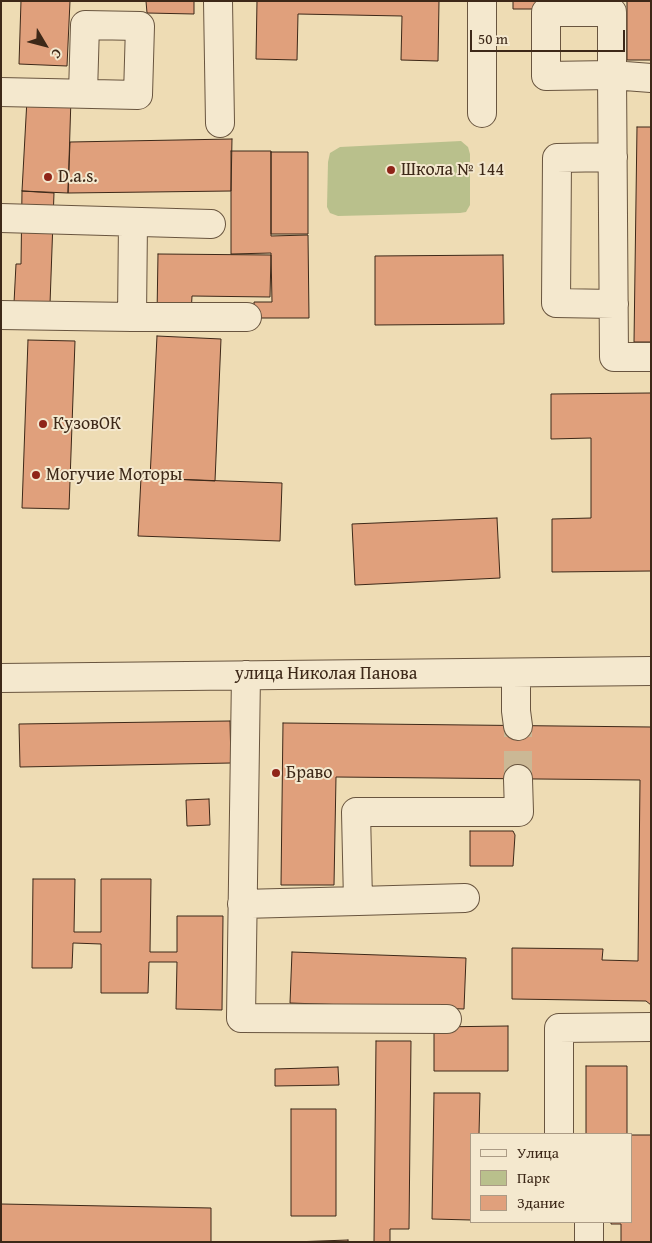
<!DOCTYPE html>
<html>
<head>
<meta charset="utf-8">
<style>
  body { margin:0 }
  #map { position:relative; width:652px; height:1243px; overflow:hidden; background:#eedcb4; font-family:"Gentium Book Plus",serif }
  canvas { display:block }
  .frame { position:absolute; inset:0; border:2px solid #3d2818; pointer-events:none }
  .legend { position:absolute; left:470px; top:1133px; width:162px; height:90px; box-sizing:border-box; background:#f4e8ce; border:1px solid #ab9b85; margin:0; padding:6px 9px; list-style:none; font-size:15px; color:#3d2818 }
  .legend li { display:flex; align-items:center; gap:10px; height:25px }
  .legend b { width:25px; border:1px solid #ab9b85 }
  .north { position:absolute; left:20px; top:20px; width:50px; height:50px; -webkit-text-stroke:4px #f4e8ce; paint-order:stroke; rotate:127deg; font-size:14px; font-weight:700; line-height:20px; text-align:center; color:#3d2818 }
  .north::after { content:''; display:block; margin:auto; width:18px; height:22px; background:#3d2818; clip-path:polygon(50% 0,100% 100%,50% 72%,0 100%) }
  .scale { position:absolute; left:470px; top:30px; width:155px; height:22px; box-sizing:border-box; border:2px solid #3d2818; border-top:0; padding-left:6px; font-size:15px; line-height:18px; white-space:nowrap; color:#3d2818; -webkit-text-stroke:4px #f4e8ce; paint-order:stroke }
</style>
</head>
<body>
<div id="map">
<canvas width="652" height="1243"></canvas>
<div class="frame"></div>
<ul class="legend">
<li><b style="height:6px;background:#f4e8ce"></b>Улица</li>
<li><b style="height:14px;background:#b9c08c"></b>Парк</li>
<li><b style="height:14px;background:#e0a07c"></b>Здание</li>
</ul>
<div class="north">С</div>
<div class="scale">50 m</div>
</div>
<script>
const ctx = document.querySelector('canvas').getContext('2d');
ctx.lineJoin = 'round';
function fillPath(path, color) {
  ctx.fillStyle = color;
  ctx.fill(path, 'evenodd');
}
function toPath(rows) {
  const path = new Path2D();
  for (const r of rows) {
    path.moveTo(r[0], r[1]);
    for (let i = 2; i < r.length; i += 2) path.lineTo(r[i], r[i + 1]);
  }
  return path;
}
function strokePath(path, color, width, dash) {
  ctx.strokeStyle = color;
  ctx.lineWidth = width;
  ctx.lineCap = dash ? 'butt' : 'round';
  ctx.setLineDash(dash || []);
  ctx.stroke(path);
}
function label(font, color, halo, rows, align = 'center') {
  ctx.font = font + ' "Gentium Book Plus",serif';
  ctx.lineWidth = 4;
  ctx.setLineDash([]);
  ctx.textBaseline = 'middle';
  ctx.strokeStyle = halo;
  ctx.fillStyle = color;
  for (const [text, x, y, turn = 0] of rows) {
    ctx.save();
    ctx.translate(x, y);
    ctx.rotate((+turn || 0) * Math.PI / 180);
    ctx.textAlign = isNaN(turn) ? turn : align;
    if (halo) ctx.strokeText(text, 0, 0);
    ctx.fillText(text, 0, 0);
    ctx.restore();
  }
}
fillPath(toPath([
  [461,141,468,147,470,154,470,205,466,212,460,213,338,216,330,213,327,207,328,162,330,153,340,147]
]), '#b9c08c');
const building = toPath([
  [21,1,70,1,67,66,19,64,21,1],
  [146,1,194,1,194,14,147,13,146,1],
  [257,1,439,1,438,61,401,60,402,16,298,14,297,60,256,59,257,1],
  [513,1,553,1,553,9,513,9,513,1],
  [627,1,651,1,651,60,627,60,627,1],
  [71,98,68,193,22,191,27,99,71,98],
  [637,127,651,127,651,342,634,342,637,127],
  [232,139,231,191,68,193,70,142,232,139],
  [231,151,271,151,271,236,308,235,309,318,254,318,254,302,272,302,271,253,231,254,231,151],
  [271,152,308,152,308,234,271,234,271,152],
  [22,191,54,193,50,304,14,303,16,264,21,264,22,191],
  [158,254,271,255,270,297,192,296,191,315,157,315,158,254],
  [503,255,504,324,375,325,375,256,503,255],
  [157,336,221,339,215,481,150,478,157,336],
  [28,340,75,341,69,509,22,508,28,340],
  [651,393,651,571,552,572,552,519,591,518,591,438,551,439,551,394,651,393],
  [141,478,282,483,280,541,138,536,141,478],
  [497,518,500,578,355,585,352,524,497,518],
  [230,721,231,763,20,767,19,724,230,721],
  [283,723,651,727,651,1005,646,1001,512,999,512,948,603,949,602,960,638,961,640,780,336,777,334,885,281,885,283,723],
  [209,799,210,825,187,826,186,800,209,799],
  [470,831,513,831,515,835,513,866,470,866,470,831],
  [33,879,75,879,74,932,101,932,101,879,151,879,150,952,177,952,177,916,223,916,222,1010,176,1009,177,962,149,962,148,993,101,993,101,944,73,943,72,968,32,968,33,879],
  [292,952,466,958,464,1009,290,1003,292,952],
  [508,1026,508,1071,434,1071,434,1027,508,1026],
  [376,1041,411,1041,409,1229,390,1229,390,1242,374,1242,376,1041],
  [586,1066,627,1066,627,1134,586,1134,586,1066],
  [338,1067,339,1085,275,1086,275,1069,338,1067],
  [434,1093,480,1093,479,1134,471,1134,471,1220,432,1219,434,1093],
  [291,1109,336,1109,336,1216,291,1216,291,1109],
  [631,1135,651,1135,651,1242,621,1242,621,1224,611,1224,611,1222,631,1222,631,1135],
  [1,1204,211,1208,211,1242,1,1242,1,1204],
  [348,1240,348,1242,293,1242,348,1240]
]);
fillPath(building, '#e0a07c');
strokePath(building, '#3d2818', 1);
strokePath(toPath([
  [518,779,518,726]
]), '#cbb895', 28, [28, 14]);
const minor = toPath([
  [218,1,220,123],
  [482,1,482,113],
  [546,12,612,12,612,75,546,76,546,12],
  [651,78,612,75,614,357,651,357],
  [1,92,138,95,140,26,85,25,83,93],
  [613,157,557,158,556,303,614,304],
  [1,218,211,224],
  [1,315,132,317,133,222],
  [132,317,247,317],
  [516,673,516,711,518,726],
  [246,675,241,1018,447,1019],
  [1,678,651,671],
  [358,901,465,898],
  [242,904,358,901,356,812,519,812,518,779],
  [559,1134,559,1028,651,1027],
  [589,1222,589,1242]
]);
strokePath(minor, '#69553f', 30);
strokePath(minor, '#f4e8ce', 28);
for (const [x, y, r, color] of [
  [391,170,5,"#8f2418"],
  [48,177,5,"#8f2418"],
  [43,424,5,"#8f2418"],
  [36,475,5,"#8f2418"],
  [276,773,5,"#8f2418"]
]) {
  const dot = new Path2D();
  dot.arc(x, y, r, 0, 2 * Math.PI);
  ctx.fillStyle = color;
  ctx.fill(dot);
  strokePath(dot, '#f4e8ce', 2);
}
label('18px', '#3d2818', '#f4e8ce', [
  ["Школа № 144",401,170],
  ["D.a.s.",58,177],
  ["КузовОК",53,424],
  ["Могучие Моторы",46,475],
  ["Браво",286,773]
], 'left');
label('18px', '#3d2818', '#f4e8ce', [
  ["улица Николая Панова",326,674]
]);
</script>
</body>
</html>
